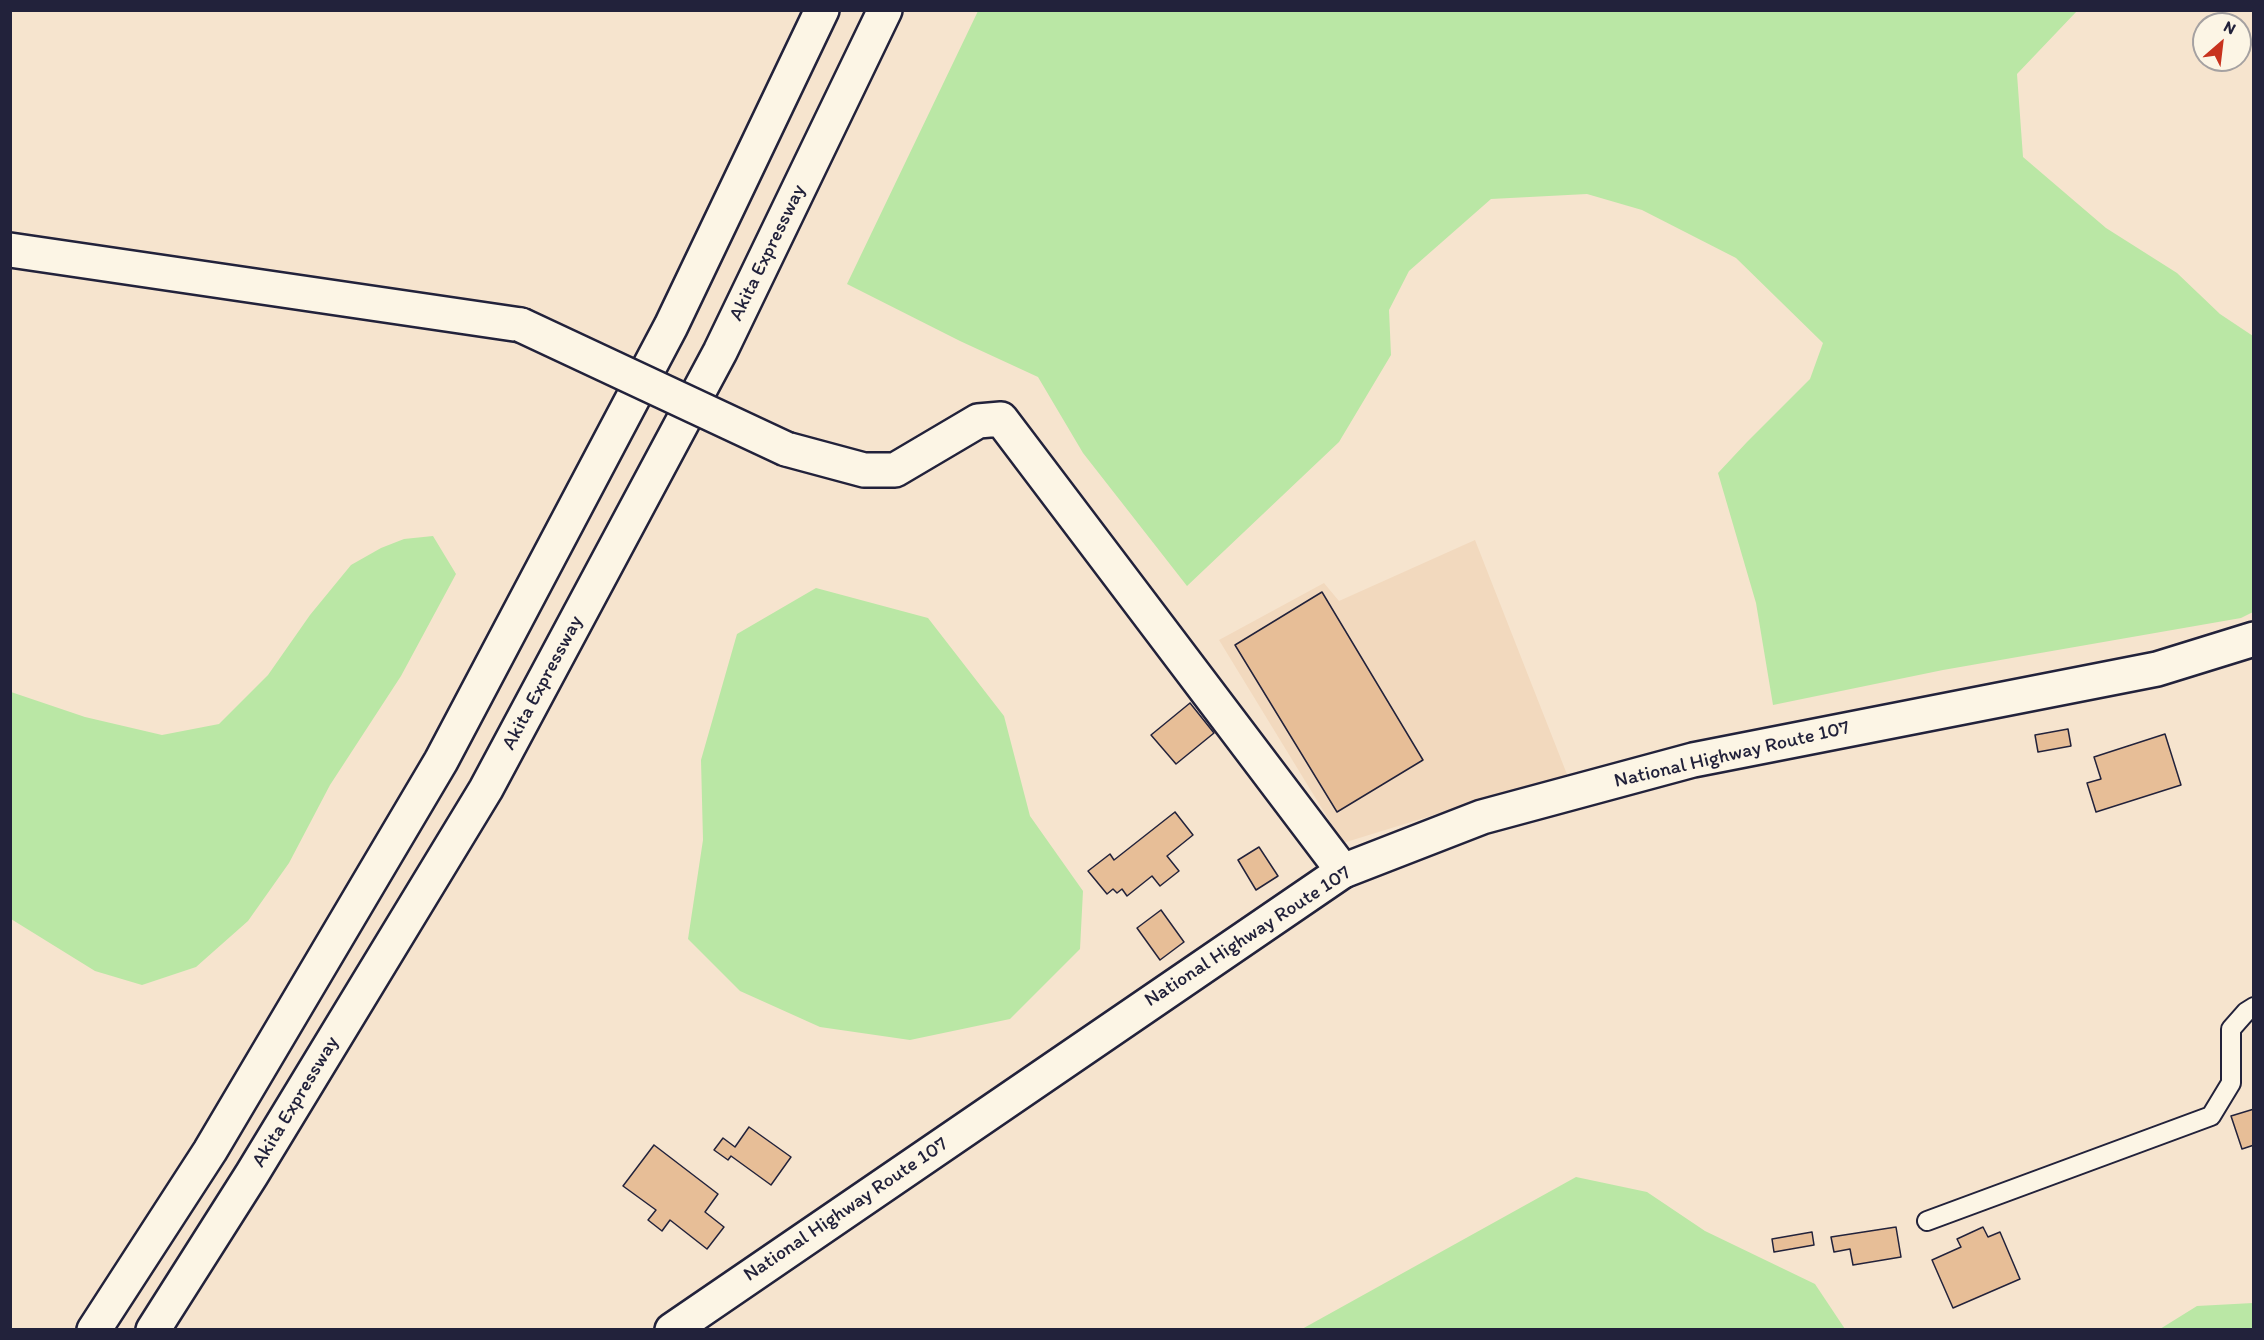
<!DOCTYPE html>
<html>
<head>
<meta charset="utf-8">
<style>
  body { margin:0 }
  #map { position:relative; width:2264px; height:1340px; overflow:hidden; background:#f6e4ce; font-family:Itim,sans-serif }
  canvas { display:block }
  .frame { position:absolute; inset:0; border:12px solid #22223b; pointer-events:none }
  .north { position:absolute; left:2192px; top:12px; width:60px; height:60px; box-sizing:border-box; background:#fcf5e5; border:2px solid #a5a1a1; border-radius:50%; rotate:28deg; font-size:16px; font-weight:700; line-height:24px; text-align:center; color:#22223b }
  .north::after { content:''; display:block; margin:auto; width:21px; height:27px; background:#c8321e; clip-path:polygon(50% 0,100% 100%,50% 72%,0 100%) }
</style>
</head>
<body>
<div id="map">
<canvas width="2264" height="1340"></canvas>
<div class="frame"></div>
<div class="north">N</div>
</div>
<script>
const ctx = document.querySelector('canvas').getContext('2d');
ctx.lineJoin = 'round';
function fillPath(path, color) {
  ctx.fillStyle = color;
  ctx.fill(path, 'evenodd');
}
function toPath(rows) {
  const path = new Path2D();
  for (const r of rows) {
    path.moveTo(r[0], r[1]);
    for (let i = 2; i < r.length; i += 2) path.lineTo(r[i], r[i + 1]);
  }
  return path;
}
function strokePath(path, color, width, dash) {
  ctx.strokeStyle = color;
  ctx.lineWidth = width;
  ctx.lineCap = dash ? 'butt' : 'round';
  ctx.setLineDash(dash || []);
  ctx.stroke(path);
}
function label(font, color, halo, rows, align = 'center') {
  ctx.font = font + ' Itim,sans-serif';
  ctx.lineWidth = 6;
  ctx.setLineDash([]);
  ctx.textBaseline = 'middle';
  ctx.strokeStyle = halo;
  ctx.fillStyle = color;
  for (const [text, x, y, turn = 0] of rows) {
    ctx.save();
    ctx.translate(x, y);
    ctx.rotate((+turn || 0) * Math.PI / 180);
    ctx.textAlign = isNaN(turn) ? turn : align;
    if (halo) ctx.strokeText(text, 0, 0);
    ctx.fillText(text, 0, 0);
    ctx.restore();
  }
}
fillPath(toPath([
  [1475,540,1570,782,1437,814,1343,843,1219,640,1324,583,1339,601]
]), '#f2d9be');
fillPath(toPath([
  [978,11,2077,11,2017,74,2023,157,2106,228,2177,273,2220,314,2253,336,2253,612,2241,618,1943,670,1773,705,1756,603,1718,473,1747,442,1810,379,1823,343,1736,258,1642,210,1587,194,1491,199,1409,271,1389,310,1391,355,1339,442,1187,586,1083,453,1038,377,960,341,847,284],
  [433,536,456,574,401,676,330,785,289,863,248,921,196,967,142,985,95,971,11,919,11,692,85,717,162,735,219,724,268,675,310,615,351,565,381,548,404,539],
  [816,588,928,618,1004,716,1030,816,1083,891,1080,949,1010,1019,910,1040,820,1027,740,991,688,939,703,840,701,760,737,634],
  [1576,1177,1647,1192,1705,1231,1815,1284,1845,1329,1302,1329],
  [2253,1303,2253,1329,2160,1329,2197,1306]
]), '#bae7a5');
const building = toPath([
  [1322,592,1423,760,1337,812,1235,645,1322,592],
  [1190,703,1214,733,1176,764,1151,735,1190,703],
  [2068,729,2071,746,2038,752,2035,735,2068,729],
  [2165,734,2181,785,2096,812,2087,783,2101,779,2094,757,2165,734],
  [1175,812,1193,835,1167,856,1179,871,1160,886,1152,876,1127,896,1122,889,1117,893,1113,889,1107,894,1088,871,1110,854,1114,860,1175,812],
  [1259,847,1278,876,1256,890,1238,860,1259,847],
  [1161,910,1184,942,1160,960,1137,928,1161,910],
  [2254,1109,2254,1145,2242,1149,2231,1116,2254,1109],
  [749,1127,791,1157,771,1185,731,1156,728,1160,714,1150,723,1138,735,1147,749,1127],
  [654,1145,718,1194,705,1212,724,1227,707,1249,670,1220,662,1231,648,1220,656,1210,623,1186,654,1145],
  [1896,1227,1901,1257,1853,1265,1850,1249,1834,1252,1831,1237,1896,1227],
  [1983,1227,1988,1237,2000,1232,2020,1279,1953,1308,1932,1260,1961,1247,1957,1239,1983,1227],
  [1812,1232,1814,1245,1774,1252,1772,1239,1812,1232]
]);
fillPath(building, '#e7be97');
strokePath(building, '#22223b', 1.5);
const service = toPath([
  [1927,1221,2211,1116,2231,1083,2231,1029,2246,1012,2254,1007]
]);
const minor = toPath([
  [10,250,521,325],
  [786,449,864,470,895,470,978,421,1001,419,1343,871]
]);
const trunk = toPath([
  [672,1330,1343,871,1482,817,1693,760,2157,669,2254,639]
]);
const motorway = toPath([
  [94,1330,210,1151,441,761,671,326,822,10],
  [153,1330,252,1174,486,789,720,352,885,10]
]);
strokePath(service, '#22223b', 22);
strokePath(minor, '#22223b', 38);
strokePath(trunk, '#22223b', 38);
strokePath(motorway, '#22223b', 38);
strokePath(service, '#fcf5e5', 18);
strokePath(minor, '#fcf5e5', 33);
strokePath(trunk, '#fcf5e5', 33);
strokePath(motorway, '#fcf5e5', 33);
const minorBridge = toPath([
  [521,325,786,449]
]);
strokePath(minorBridge, '#22223b', 38, []);
strokePath(minorBridge, '#fcf5e5', 33);
label('20px', '#22223b', '#fcf5e5', [
  ["Akita Expressway",768,253,-64],
  ["Akita Expressway",543,683,-62],
  ["National Highway Route 107",1732,755,-13],
  ["National Highway Route 107",1248,937,-33],
  ["Akita Expressway",296,1102,-59],
  ["National Highway Route 107",846,1210,-34]
]);
</script>
</body>
</html>
